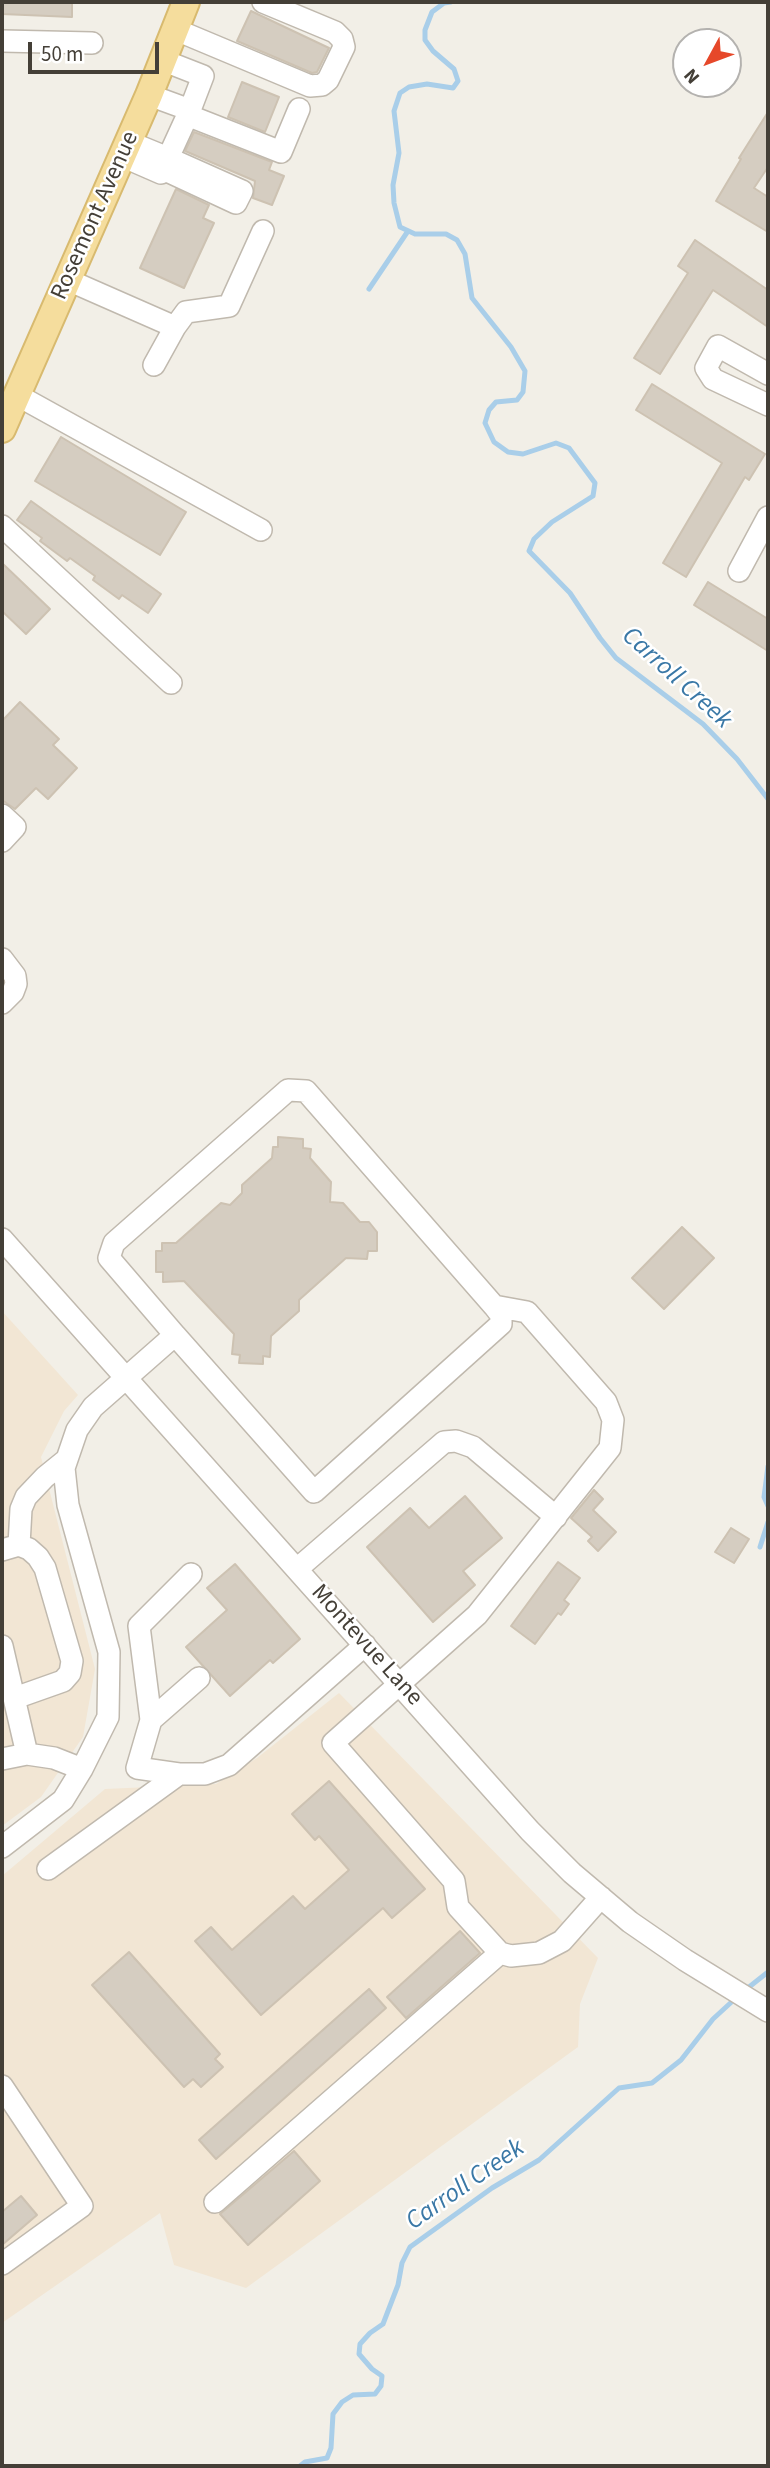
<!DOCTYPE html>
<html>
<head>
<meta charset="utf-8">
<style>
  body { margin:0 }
  #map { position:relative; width:770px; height:2468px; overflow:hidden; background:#f2efe7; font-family:"Source Sans 3",sans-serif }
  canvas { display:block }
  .frame { position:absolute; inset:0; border:4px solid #443f37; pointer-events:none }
  .north { position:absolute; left:672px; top:28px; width:70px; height:70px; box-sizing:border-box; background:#fff; border:2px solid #b4b2af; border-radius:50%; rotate:229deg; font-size:19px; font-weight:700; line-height:28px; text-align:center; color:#443f37 }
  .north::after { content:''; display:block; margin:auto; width:24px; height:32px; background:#e6482a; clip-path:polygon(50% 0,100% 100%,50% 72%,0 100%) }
  .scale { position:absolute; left:28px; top:42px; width:131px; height:32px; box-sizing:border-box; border:4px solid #443f37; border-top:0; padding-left:9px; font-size:21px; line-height:24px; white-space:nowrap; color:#443f37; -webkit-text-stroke:5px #fff; paint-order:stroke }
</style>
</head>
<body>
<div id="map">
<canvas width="770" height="2468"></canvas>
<div class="frame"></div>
<div class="north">N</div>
<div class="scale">50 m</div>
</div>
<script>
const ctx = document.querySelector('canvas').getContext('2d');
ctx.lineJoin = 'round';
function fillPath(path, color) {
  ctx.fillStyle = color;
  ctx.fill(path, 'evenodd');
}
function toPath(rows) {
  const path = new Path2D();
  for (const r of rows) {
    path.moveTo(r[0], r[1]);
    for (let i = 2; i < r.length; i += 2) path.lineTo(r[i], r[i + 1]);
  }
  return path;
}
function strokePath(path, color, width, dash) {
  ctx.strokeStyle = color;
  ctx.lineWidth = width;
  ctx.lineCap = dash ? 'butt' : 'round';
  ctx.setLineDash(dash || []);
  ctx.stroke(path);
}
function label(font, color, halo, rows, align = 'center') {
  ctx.font = font + ' "Source Sans 3",sans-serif';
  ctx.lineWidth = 5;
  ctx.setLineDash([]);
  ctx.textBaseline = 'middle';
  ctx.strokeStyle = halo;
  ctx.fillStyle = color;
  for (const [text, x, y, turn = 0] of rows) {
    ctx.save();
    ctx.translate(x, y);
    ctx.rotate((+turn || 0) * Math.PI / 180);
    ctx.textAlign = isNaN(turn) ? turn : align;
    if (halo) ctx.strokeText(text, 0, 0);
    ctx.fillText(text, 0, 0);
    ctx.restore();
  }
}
fillPath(toPath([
  [2,1311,78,1395,64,1411,41,1457,95,1669,83,1737,41,1797,2,1826],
  [339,1693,598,1958,580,2004,578,2047,246,2288,174,2265,160,2213,2,2323,2,1876,105,1789,216,1784,257,1758]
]), '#f2e6d4');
strokePath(toPath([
  [451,2,444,3,432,12,425,30,425,40,433,51,454,69,458,81,453,88,427,84,409,87,400,93,394,111,399,153,393,185,394,203,400,227,415,234,446,234,457,240,465,254,472,298,511,347,525,371,523,392,517,400,496,402,489,410,485,423,494,442,508,452,523,454,556,443,569,448,595,483,593,496,552,522,534,539,529,551,570,593,600,638,616,658,703,724,737,759,768,799],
  [369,289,408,231],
  [768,1466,764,1497,768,1506],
  [760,1547,768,1522],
  [744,1991,768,1972],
  [300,2466,305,2462,327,2458,331,2448,333,2414,342,2402,353,2395,375,2394,381,2386,382,2376,372,2369,359,2354,360,2344,370,2333,383,2324,398,2285,402,2263,410,2247,492,2188,539,2160,619,2088,652,2083,681,2060,713,2019,737,1997]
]), '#a9cee9', 5);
const building = toPath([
  [2,2,72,2,72,17,2,14,2,2],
  [251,11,329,48,317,72,312,73,237,41,251,11],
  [242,82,279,97,265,132,228,117,242,82],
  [768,112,768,167,754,188,768,197,768,232,716,201,741,159,739,158,768,112],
  [194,132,272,162,269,170,284,176,272,205,253,198,255,181,185,151,194,132],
  [176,189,209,205,203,218,214,223,184,288,140,268,176,189],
  [695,240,768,290,768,327,713,290,660,374,634,358,688,273,678,266,695,240],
  [652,384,765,454,749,480,745,477,686,577,663,563,722,463,636,410,652,384],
  [61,437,186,512,160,555,35,481,61,437],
  [31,501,161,594,148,613,122,595,119,599,93,580,95,576,70,558,67,561,40,541,42,538,17,520,31,501],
  [2,563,50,609,26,634,2,611,2,563],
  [708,582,768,619,768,651,694,605,708,582],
  [20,702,59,739,53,745,77,768,48,799,36,788,15,809,2,800,2,721,20,702],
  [278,1137,303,1139,303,1148,311,1149,310,1158,331,1182,330,1202,343,1203,360,1222,369,1222,377,1232,377,1251,368,1251,367,1259,346,1258,299,1300,299,1311,271,1336,270,1357,263,1356,263,1364,239,1363,240,1355,232,1354,234,1334,184,1281,163,1282,163,1272,156,1272,156,1251,162,1251,162,1243,176,1243,221,1203,230,1205,242,1193,242,1185,272,1158,273,1147,278,1147,278,1137],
  [682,1227,714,1258,664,1309,632,1278,682,1227],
  [594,1490,603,1499,593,1510,616,1532,598,1551,588,1541,592,1537,571,1518,594,1490],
  [465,1496,502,1538,463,1571,475,1585,433,1622,367,1547,410,1508,429,1528,465,1496],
  [731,1528,749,1539,734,1563,715,1552,731,1528],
  [558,1562,580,1578,564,1600,569,1604,561,1615,558,1613,535,1644,511,1626,558,1562],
  [235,1564,300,1639,273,1663,270,1660,230,1696,186,1647,227,1610,207,1588,235,1564],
  [329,1781,425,1889,392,1918,383,1908,261,2015,195,1941,211,1927,232,1950,293,1896,305,1909,349,1870,319,1836,315,1840,292,1814,329,1781],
  [460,1931,480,1953,406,2018,387,1997,460,1931],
  [129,1952,220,2054,215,2059,223,2067,201,2087,193,2079,184,2087,92,1985,129,1952],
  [369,1989,386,2008,216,2159,199,2140,369,1989],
  [294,2151,320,2181,248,2245,220,2214,294,2151],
  [21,2196,37,2215,2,2245,2,2212,21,2196]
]);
fillPath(building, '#d5cdc1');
strokePath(building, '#cdc2b2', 2);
const minor = toPath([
  [174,29,310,86,322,85,328,80,344,47,342,39,335,32,263,2],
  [2,41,92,43],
  [149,95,190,110,203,76,162,60],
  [187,115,281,152,299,109],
  [122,156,161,173,168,158,129,142],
  [163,169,236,203,242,191,168,158,190,110],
  [68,280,175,327,186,312,229,306,263,231],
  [154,365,175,327],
  [768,374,718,346,706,368,713,379,768,405],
  [17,395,261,530],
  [2,526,171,683],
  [739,571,768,517],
  [2,815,15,827,2,841],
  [2,959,15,976,16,984,13,992,2,1003],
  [2,1239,530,1831,572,1873,630,1922,685,1960,768,2011],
  [175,1335,314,1492,501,1324,501,1315,494,1306],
  [19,1545,21,1509,26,1497,45,1477,66,1460],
  [2,1550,19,1545,29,1549,38,1557,45,1568,72,1661,70,1673,63,1681,15,1698],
  [297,1569,444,1442,456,1441,473,1447,556,1517],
  [191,1574,139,1626,151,1720,137,1768,179,1774,205,1774,229,1765,365,1645],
  [2,1646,27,1754],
  [151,1720,199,1678],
  [2,1759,27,1754,54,1758,82,1769],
  [2,1847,63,1800,82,1769,108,1717,109,1652,68,1505,64,1468,77,1430,93,1407,175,1335,109,1258,114,1243,288,1090,306,1091,494,1306,527,1312,606,1402,613,1420,610,1448,477,1615,333,1743,454,1881,458,1907,500,1953,511,1956,539,1953,562,1941,601,1897],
  [48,1869,179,1774],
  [2,2086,82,2206,2,2264],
  [215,2202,500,1953]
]);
const major = toPath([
  [2,429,149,95,186,2]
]);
strokePath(minor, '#c0b9ae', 24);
strokePath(major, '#d8ba6f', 30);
strokePath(minor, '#fff', 21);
strokePath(major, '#f5dd9d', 26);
label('24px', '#443f37', '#fff', [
  ["Rosemont Avenue",96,216,-66],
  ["Montevue Lane",366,1646,48]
]);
label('italic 26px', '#3a78a6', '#fff', [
  ["Carroll Creek",676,679,42],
  ["Carroll Creek",466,2186,-35]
]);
</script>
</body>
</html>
